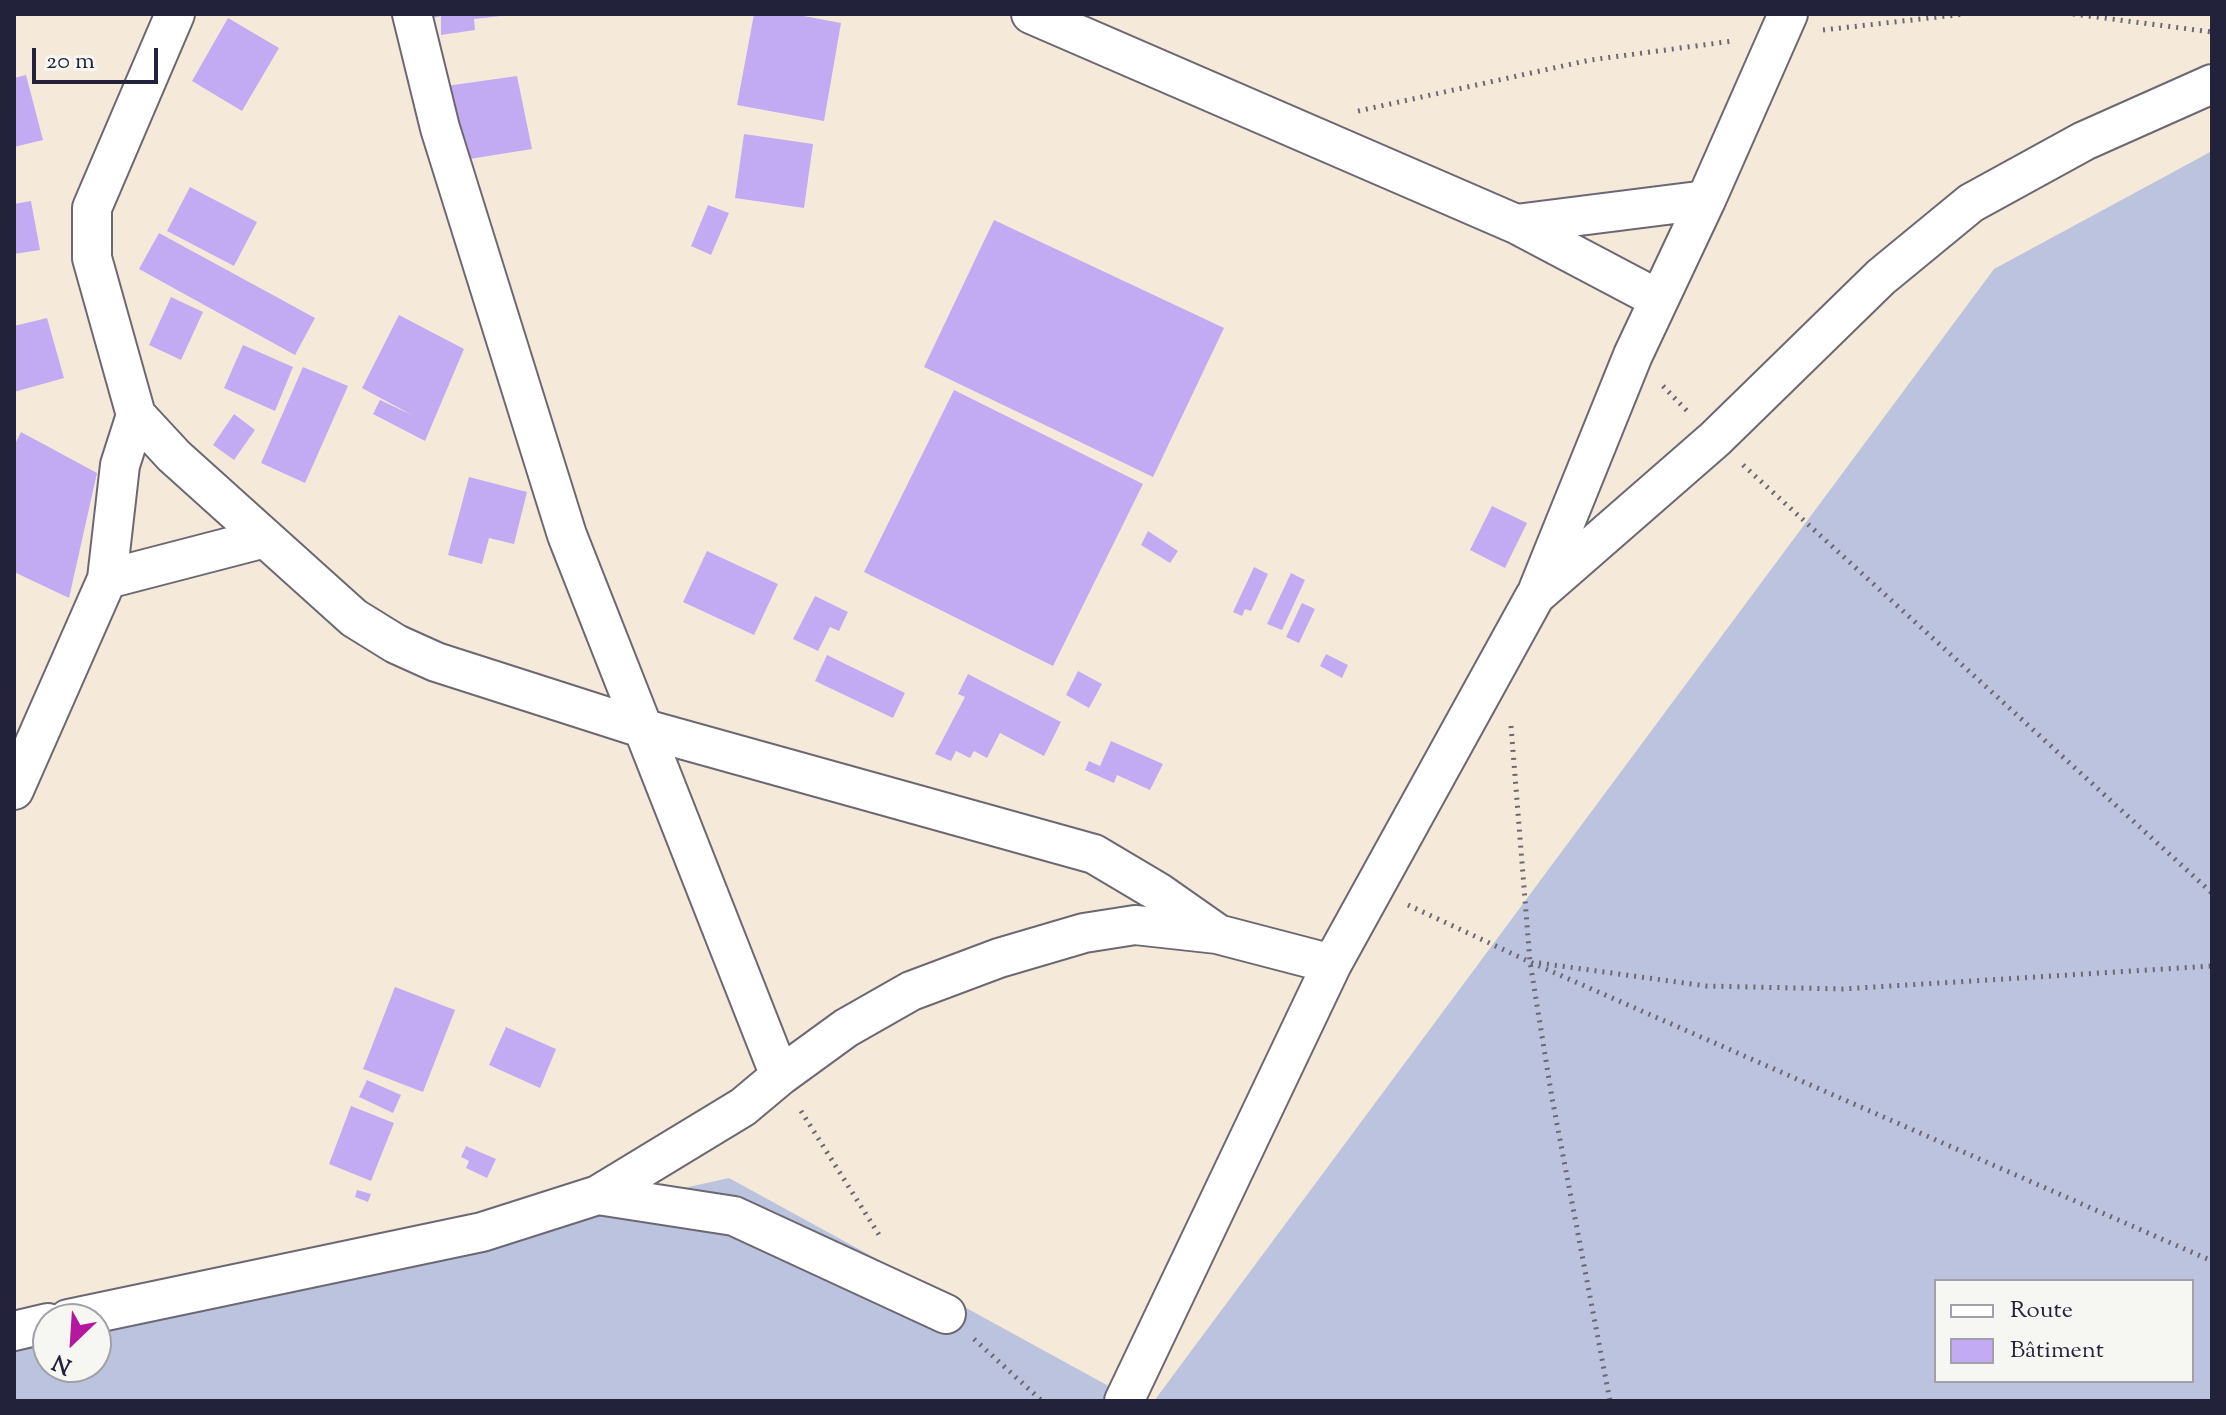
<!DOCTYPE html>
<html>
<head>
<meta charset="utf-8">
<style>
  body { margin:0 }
  #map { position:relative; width:2226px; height:1415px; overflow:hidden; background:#f5eada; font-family:"Sorts Mill Goudy",serif }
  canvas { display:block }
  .frame { position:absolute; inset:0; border:16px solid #22223b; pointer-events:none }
  .legend { position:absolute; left:1934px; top:1279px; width:260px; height:104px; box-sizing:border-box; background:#f6f6f2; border:2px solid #a1a1a9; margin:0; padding:10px 14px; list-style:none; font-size:24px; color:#22223b }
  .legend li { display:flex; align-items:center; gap:16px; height:40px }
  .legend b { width:40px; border:2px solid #a1a1a9 }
  .north { position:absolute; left:32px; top:1303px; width:80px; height:80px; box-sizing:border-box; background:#f6f6f2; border:2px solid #a1a1a9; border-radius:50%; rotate:205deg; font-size:22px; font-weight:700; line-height:32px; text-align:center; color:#22223b }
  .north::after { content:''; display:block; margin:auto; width:28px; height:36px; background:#b5179e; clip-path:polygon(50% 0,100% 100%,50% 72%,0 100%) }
  .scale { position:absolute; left:32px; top:48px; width:126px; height:36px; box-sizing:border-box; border:4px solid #22223b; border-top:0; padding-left:10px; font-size:24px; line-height:28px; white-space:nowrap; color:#22223b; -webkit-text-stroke:6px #f6f6f2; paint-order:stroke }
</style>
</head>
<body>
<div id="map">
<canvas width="2226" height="1415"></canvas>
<div class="frame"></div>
<ul class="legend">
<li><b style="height:10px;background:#fff"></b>Route</li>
<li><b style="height:22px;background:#c3abf4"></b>Bâtiment</li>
</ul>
<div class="north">N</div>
<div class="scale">20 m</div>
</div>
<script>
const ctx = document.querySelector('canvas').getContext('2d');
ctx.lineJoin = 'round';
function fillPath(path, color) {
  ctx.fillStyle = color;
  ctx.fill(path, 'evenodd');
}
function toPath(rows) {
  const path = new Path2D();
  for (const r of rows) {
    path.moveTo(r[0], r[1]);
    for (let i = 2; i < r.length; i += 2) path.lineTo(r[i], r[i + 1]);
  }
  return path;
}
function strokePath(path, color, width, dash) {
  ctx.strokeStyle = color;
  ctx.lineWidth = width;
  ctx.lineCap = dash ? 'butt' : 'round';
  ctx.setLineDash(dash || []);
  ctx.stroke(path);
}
fillPath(toPath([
  [2212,151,2212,1401,1154,1401,1994,269],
  [1936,1281,2192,1281,2192,1381,1936,1381],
  [729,1178,1136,1401,14,1401,14,1336,48,1328,48,1367,96,1367,96,1319,90,1319]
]), '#bcc3de');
fillPath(toPath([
  [432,14,501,14,501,16,474,19,475,30,441,35,441,16,433,18],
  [754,14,793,14,841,23,824,121,737,105],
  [228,18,279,48,242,111,192,81],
  [26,75,43,140,14,147,14,78],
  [517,76,532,149,457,161,439,87],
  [744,134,813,144,804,208,735,198],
  [190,187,257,222,234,266,167,231],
  [31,201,40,250,14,254,14,204],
  [708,205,729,213,711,255,691,246],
  [994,220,1224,328,1153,477,924,367],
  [159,233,315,318,295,355,139,269],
  [171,297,203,312,181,360,149,345],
  [399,315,464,349,425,441,373,414,380,400,412,415,362,388],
  [47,318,64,378,14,392,14,326],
  [243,345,293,367,275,411,224,388],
  [303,367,348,386,305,483,261,463],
  [954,390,1143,484,1053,666,864,572],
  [234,414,255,430,234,460,213,445],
  [21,432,97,473,69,598,14,572,14,446],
  [469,477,527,492,514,544,489,538,482,564,448,555],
  [1492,506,1527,523,1505,568,1470,550],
  [1148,531,1178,551,1170,563,1141,545],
  [707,551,778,584,754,635,683,602],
  [1254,567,1268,574,1251,611,1245,609,1242,616,1233,612],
  [1291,573,1305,580,1282,630,1267,624],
  [815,596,848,612,839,631,830,627,818,651,793,639],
  [1302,603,1315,609,1299,643,1286,637],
  [1326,654,1348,665,1342,678,1320,666],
  [827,655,905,693,893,718,815,681],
  [1078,671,1102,684,1089,708,1066,695],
  [968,674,1061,722,1044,756,1000,733,987,758,974,751,970,758,956,751,951,761,935,754,965,697,958,694],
  [1111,741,1163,764,1150,790,1117,775,1114,783,1085,770,1089,761,1100,766],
  [395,987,455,1010,423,1092,363,1069],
  [506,1027,556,1049,540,1088,489,1065],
  [367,1080,401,1095,393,1113,359,1097],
  [351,1106,394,1123,371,1181,329,1164],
  [466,1146,496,1159,487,1178,466,1168,469,1161,461,1157],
  [357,1190,371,1194,368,1202,355,1197]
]), '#c3abf4');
const minor = toPath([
  [412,14,440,128,567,535,780,1076],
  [1031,14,1516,224,1658,299],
  [1516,224,1706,200],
  [136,415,174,456,354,618,396,644,436,662,645,729,1094,854,1158,892,1215,932],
  [107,579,265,538],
  [1538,590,1633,355,1706,200,1788,14],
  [14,790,107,579,120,465,136,415,92,258,92,208,175,14],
  [598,1195,734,1216,946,1314],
  [68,1319,482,1232,598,1195,743,1107,780,1076,846,1028,911,991,999,958,1084,933,1135,925,1217,934,1332,964],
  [14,1331,48,1323],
  [1124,1401,1332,964,1535,596,1715,439,1881,277,1971,203,2084,141,2212,84]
]);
strokePath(minor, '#6c6873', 42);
strokePath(toPath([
  [2073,14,2212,32],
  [1823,30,1965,14],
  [1358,111,1590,60,1733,41],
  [1663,386,1687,411],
  [1743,465,2212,893],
  [1511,726,1530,962,1552,1098,1610,1401],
  [1408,905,1530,962,2212,1261],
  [1539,963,1706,986,1843,989,2212,966],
  [801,1111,881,1238],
  [974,1339,1042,1401]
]), '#6c6873', 5, [2, 6]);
strokePath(minor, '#fff', 38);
</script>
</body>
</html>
